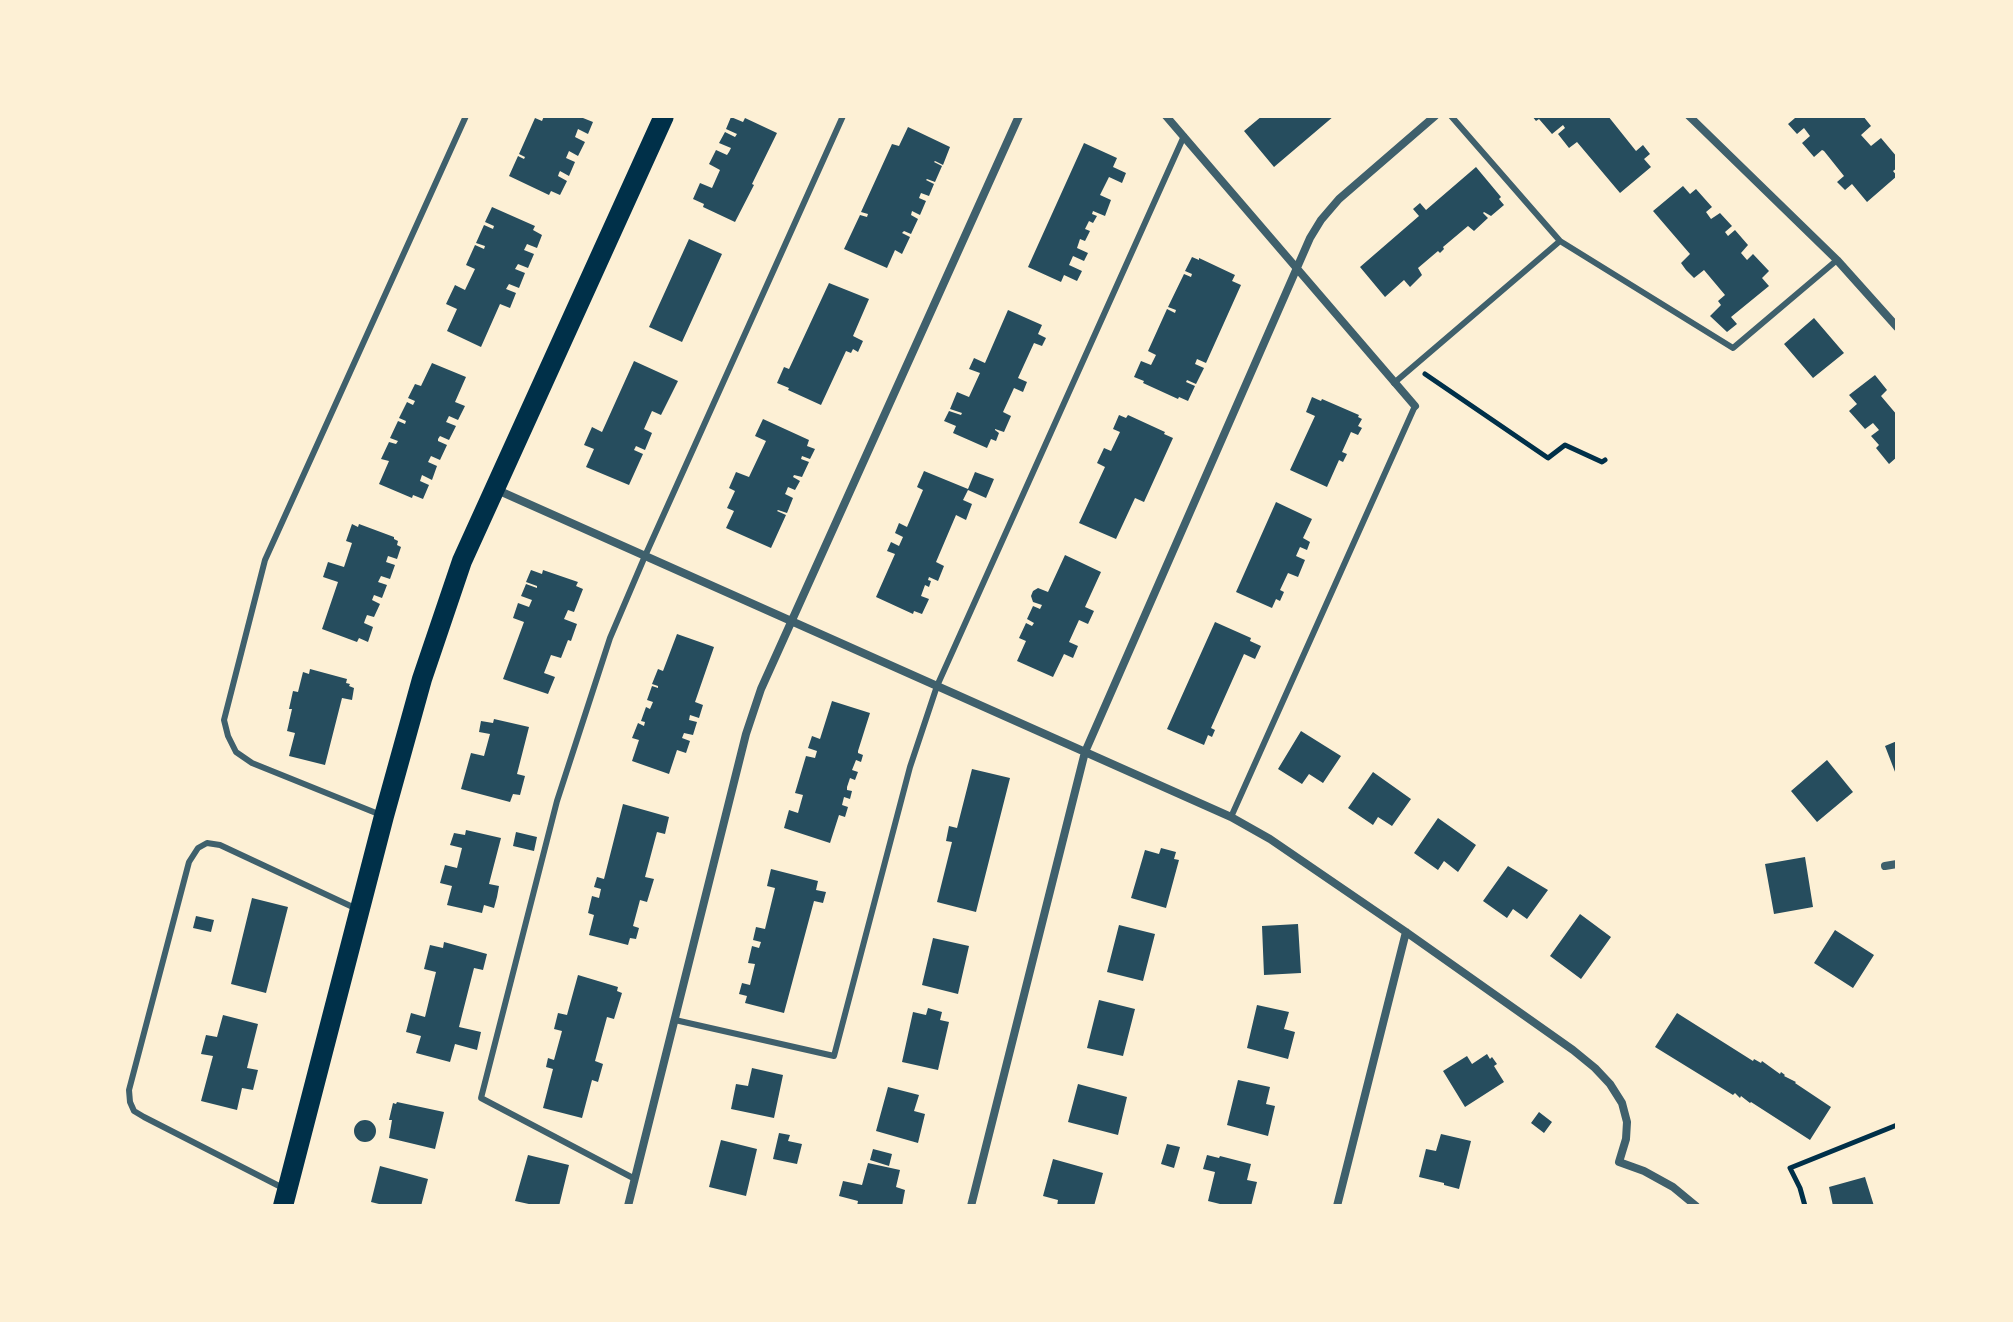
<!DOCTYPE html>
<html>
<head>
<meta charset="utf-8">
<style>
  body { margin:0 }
  #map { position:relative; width:2013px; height:1322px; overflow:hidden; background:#fdf0d5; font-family:"Titillium Web",sans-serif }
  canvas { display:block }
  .frame { position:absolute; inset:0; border:118px solid #fdf0d5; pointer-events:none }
</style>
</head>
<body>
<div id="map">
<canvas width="2013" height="1322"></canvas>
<div class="frame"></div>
</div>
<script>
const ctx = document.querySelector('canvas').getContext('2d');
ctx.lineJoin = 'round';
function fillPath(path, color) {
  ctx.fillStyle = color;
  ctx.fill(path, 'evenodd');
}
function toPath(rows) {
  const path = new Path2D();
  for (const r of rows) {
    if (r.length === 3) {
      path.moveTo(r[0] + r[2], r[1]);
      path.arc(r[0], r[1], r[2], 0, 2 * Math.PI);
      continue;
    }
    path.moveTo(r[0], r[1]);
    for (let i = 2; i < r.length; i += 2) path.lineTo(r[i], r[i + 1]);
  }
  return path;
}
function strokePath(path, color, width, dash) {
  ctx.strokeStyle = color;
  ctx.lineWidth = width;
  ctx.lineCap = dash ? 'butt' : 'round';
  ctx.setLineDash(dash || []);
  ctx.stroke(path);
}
fillPath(toPath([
  [544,116,584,116,583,118,593,122,588,134,578,129,575,137,585,142,578,156,569,151,566,158,575,162,569,176,560,171,559,173,558,176,567,181,560,195,551,191,549,195,509,176,518,156,524,159,525,157,519,154,535,118,542,121],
  [1262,116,1334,116,1274,167,1244,131],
  [1532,116,1608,116,1636,151,1643,145,1650,154,1644,159,1651,167,1620,193,1577,142,1569,148,1558,134,1565,128,1563,125,1552,134,1539,119,1536,121],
  [1793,116,1863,116,1871,126,1861,135,1871,146,1881,138,1897,157,1897,168,1893,171,1897,176,1867,202,1852,184,1845,190,1837,182,1844,176,1824,151,1822,150,1814,157,1802,143,1810,136,1804,128,1797,134,1788,124,1795,118],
  [731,117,743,122,745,118,777,133,752,184,754,185,735,222,703,207,704,204,693,199,700,183,712,188,720,170,709,164,716,150,727,155,729,152,731,148,719,143,725,132,735,137,737,134,726,129],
  [908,127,950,147,943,165,935,161,934,162,942,166,935,182,927,179,926,180,934,184,929,196,921,193,919,198,926,201,920,215,912,211,911,215,918,219,911,234,904,231,902,233,910,237,902,254,895,250,887,268,844,249,860,215,867,217,868,214,861,212,892,144,899,146],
  [1084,143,1117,158,1113,167,1126,173,1122,183,1109,177,1100,195,1111,200,1105,216,1093,211,1092,214,1097,216,1093,223,1089,221,1085,229,1090,231,1085,241,1080,239,1077,248,1088,253,1084,261,1073,256,1069,265,1082,271,1077,281,1064,275,1061,282,1028,267],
  [1476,167,1501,197,1499,199,1504,205,1491,216,1484,212,1483,213,1488,218,1474,231,1468,226,1443,247,1444,249,1440,253,1438,251,1418,268,1422,275,1410,287,1404,280,1385,297,1360,267,1419,216,1413,209,1420,203,1426,210],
  [1683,186,1690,194,1696,189,1712,207,1706,212,1711,219,1720,213,1732,226,1725,232,1728,236,1735,230,1748,245,1741,253,1747,260,1753,254,1769,271,1762,278,1769,286,1731,317,1737,324,1727,332,1710,316,1721,305,1718,301,1725,295,1704,270,1694,278,1686,270,1681,263,1690,254,1653,211],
  [492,207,535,226,533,230,542,235,537,248,527,244,524,250,534,254,528,268,518,264,515,269,525,273,519,288,509,284,506,289,516,293,510,308,500,304,481,347,447,331,457,309,446,304,455,285,465,290,475,269,466,265,475,245,484,249,485,246,476,243,484,225,493,229,494,226,485,222],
  [689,239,722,254,682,342,649,327],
  [1192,257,1199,260,1199,258,1235,275,1232,281,1241,285,1206,363,1197,359,1195,364,1204,368,1196,384,1187,380,1186,382,1195,386,1188,401,1179,397,1178,399,1143,383,1144,381,1134,377,1141,361,1151,365,1156,355,1148,351,1167,309,1175,313,1176,310,1168,307,1184,274,1191,277,1192,274,1185,271],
  [829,283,869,299,853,336,863,341,858,352,853,349,851,353,846,351,821,405,788,390,789,388,777,383,784,367,789,369],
  [1008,310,1042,325,1038,334,1046,338,1042,346,1034,343,1018,378,1027,382,1023,392,1014,388,1003,412,1011,416,1004,432,995,429,995,430,999,433,996,441,991,439,987,448,953,433,956,426,944,421,949,411,961,415,962,413,950,409,957,392,969,397,980,373,969,369,974,358,985,363],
  [1814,318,1844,353,1813,378,1784,344],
  [634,361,678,381,661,415,652,411,644,429,652,433,645,450,636,446,634,450,643,454,629,485,586,467,594,449,584,445,592,427,602,432],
  [432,363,466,377,455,402,465,406,458,420,449,416,446,422,456,426,449,440,440,436,438,439,438,441,447,445,440,460,431,456,428,462,437,466,432,480,422,475,420,481,429,485,423,499,413,495,412,498,379,484,389,461,381,459,389,442,396,444,398,441,390,438,398,421,405,424,406,421,399,418,407,402,413,405,415,401,408,398,415,384,421,386],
  [1875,375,1887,390,1881,396,1897,415,1897,457,1889,464,1876,448,1879,445,1871,436,1879,430,1873,423,1865,429,1849,411,1857,404,1849,395],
  [1312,397,1321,401,1322,399,1359,415,1358,417,1362,419,1358,426,1362,428,1358,435,1351,432,1342,452,1347,454,1343,462,1339,460,1327,487,1290,470,1315,416,1306,412],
  [1119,415,1126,418,1128,415,1165,432,1164,434,1173,438,1144,502,1135,498,1116,539,1079,523,1105,467,1097,463,1104,448,1111,451,1120,432,1113,429],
  [763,419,809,440,807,446,815,449,810,459,802,456,801,459,809,462,802,477,794,475,793,477,800,481,795,490,788,487,786,492,785,494,793,498,787,513,778,510,777,511,786,515,771,548,726,528,734,511,727,508,735,491,729,488,736,472,749,477,766,441,755,436],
  [924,471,968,489,975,472,994,479,986,498,968,490,963,500,972,504,966,520,956,515,936,562,944,566,938,581,929,577,928,580,931,581,929,587,925,585,921,596,929,599,922,614,914,611,913,614,876,597,895,554,887,551,891,542,899,546,903,537,895,533,899,523,907,527,923,490,917,487],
  [1276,502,1312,519,1303,538,1310,542,1307,550,1300,547,1296,556,1305,560,1298,577,1288,573,1280,590,1284,592,1280,601,1276,599,1272,608,1236,592],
  [352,524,358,527,359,524,394,537,394,539,398,541,397,545,401,547,397,559,388,556,386,562,395,565,390,579,381,576,378,582,387,585,382,598,374,595,372,600,380,604,374,617,367,615,365,620,364,623,373,627,368,642,359,638,357,642,322,629,338,582,323,577,328,562,344,567,352,543,346,541],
  [1065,555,1101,572,1085,607,1094,611,1088,624,1079,620,1069,642,1078,646,1073,658,1064,654,1053,677,1017,661,1026,641,1019,638,1026,623,1032,626,1034,623,1027,619,1033,606,1040,609,1042,605,1033,602,1031,596,1033,591,1038,588,1048,592],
  [531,570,542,574,543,570,578,582,576,586,583,589,574,612,568,610,564,619,577,624,571,641,568,640,561,658,551,655,544,673,555,677,548,694,503,679,524,622,513,618,518,603,529,607,532,600,521,596,526,584,537,588,537,586,526,582],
  [1215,622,1251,638,1250,641,1261,646,1255,659,1244,654,1211,728,1215,730,1212,737,1208,735,1204,745,1167,729],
  [677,634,714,647,695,702,703,705,699,718,690,715,689,720,697,722,693,735,684,733,682,738,690,741,686,753,677,750,669,774,632,761,639,740,632,738,638,723,644,726,645,722,641,721,646,707,650,709,653,702,647,700,652,686,658,688,658,686,652,684,658,669,663,671],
  [310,669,347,679,346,683,350,684,349,686,354,688,352,700,342,698,325,765,289,756,295,733,287,731,292,709,289,709,293,691,298,692,303,672,309,674],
  [832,701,870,713,858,751,858,753,863,755,861,762,856,760,852,770,858,772,855,780,850,778,847,787,847,790,852,791,850,799,844,797,842,805,848,807,845,817,839,815,830,843,784,828,789,810,798,813,803,795,795,793,806,756,815,758,817,751,808,748,812,736,820,739],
  [494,719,529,727,517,774,525,776,520,795,513,794,510,802,461,789,471,753,484,756,490,734,479,732,481,721,493,723],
  [1301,731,1341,756,1323,783,1309,774,1302,784,1278,769],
  [1897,741,1897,777,1885,746],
  [1827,760,1853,792,1817,822,1791,791],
  [972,769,1010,778,976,912,937,902,952,842,946,841,949,826,957,828],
  [1373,772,1411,799,1392,826,1378,817,1373,825,1348,808],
  [623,804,669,817,665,834,657,832,645,877,654,879,647,902,640,900,633,926,639,928,636,939,630,938,628,945,589,935,594,915,588,913,592,896,599,898,601,889,594,887,597,877,604,879],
  [1438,818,1476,845,1458,872,1444,861,1438,870,1414,853],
  [466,830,501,838,489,884,499,886,497,897,494,908,484,905,482,913,447,905,452,886,440,883,445,865,457,868,462,848,450,845,454,833,465,835],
  [516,832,537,837,534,851,513,846],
  [1161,848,1176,852,1174,859,1179,860,1166,908,1131,898,1145,850,1159,854],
  [1805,857,1813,907,1774,914,1765,864],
  [1508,866,1548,890,1527,919,1513,909,1507,918,1483,901],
  [771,869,818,881,816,890,826,892,823,903,814,901,784,1013,745,1003,747,996,739,994,742,983,750,985,755,964,748,963,752,946,759,948,761,942,753,940,756,927,765,929,775,888,767,886],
  [252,898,288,907,266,993,231,984],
  [1580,914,1611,937,1581,979,1550,956],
  [196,916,214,920,211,932,193,928],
  [1298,924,1301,973,1264,975,1262,926],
  [1119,925,1155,934,1143,981,1107,972],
  [1835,930,1874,955,1853,988,1814,963],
  [933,938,969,946,958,994,922,985],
  [444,942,487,954,483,970,474,968,459,1027,481,1032,477,1050,455,1044,450,1062,416,1053,421,1036,406,1032,411,1013,425,1017,436,972,424,969,430,945,443,948],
  [578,975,618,987,617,991,622,993,614,1019,607,1017,595,1061,603,1064,598,1082,592,1080,582,1118,543,1108,553,1069,546,1067,548,1058,554,1060,562,1031,554,1029,558,1013,567,1015],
  [1099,1000,1135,1009,1123,1056,1087,1048],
  [1257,1005,1289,1012,1284,1029,1295,1032,1288,1059,1247,1048],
  [928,1008,942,1012,940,1020,949,1022,938,1070,902,1062,913,1012,926,1015],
  [1677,1013,1753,1061,1754,1059,1761,1063,1762,1061,1780,1074,1781,1072,1785,1075,1784,1076,1796,1082,1795,1083,1831,1107,1810,1140,1751,1102,1750,1103,1741,1096,1740,1098,1735,1093,1733,1095,1655,1047],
  [223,1015,258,1024,247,1068,258,1070,253,1090,242,1088,237,1110,201,1101,213,1056,201,1054,206,1035,217,1037],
  [1487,1054,1490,1059,1492,1057,1497,1064,1494,1066,1504,1082,1465,1107,1443,1071,1467,1056,1472,1064],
  [752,1068,783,1075,774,1118,731,1109,736,1084,748,1086],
  [1238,1080,1270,1087,1266,1104,1275,1106,1268,1136,1227,1125],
  [1078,1084,1127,1097,1118,1135,1068,1122],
  [888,1087,919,1095,914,1111,925,1114,918,1143,876,1131],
  [397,1102,444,1112,435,1149,389,1138,392,1120,389,1120,393,1103,396,1104],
  [1539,1112,1552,1122,1544,1133,1531,1123],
  [365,1131,11],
  [779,1133,790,1135,788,1141,802,1144,797,1164,773,1159],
  [1441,1134,1471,1141,1459,1189,1444,1185,1444,1183,1419,1177,1426,1149,1436,1151],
  [721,1140,757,1149,746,1196,709,1187],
  [1167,1144,1180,1147,1174,1168,1161,1164],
  [873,1149,892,1154,889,1166,870,1160],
  [528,1155,569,1165,559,1206,538,1206,515,1201],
  [1207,1155,1219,1158,1220,1156,1251,1164,1247,1180,1257,1182,1251,1206,1228,1206,1208,1201,1215,1172,1203,1169],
  [1053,1159,1103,1173,1094,1206,1077,1204,1076,1206,1057,1206,1058,1200,1043,1196],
  [868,1163,900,1170,896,1187,905,1190,902,1206,857,1206,858,1201,839,1196,843,1181,862,1185],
  [380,1166,428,1179,421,1206,387,1206,371,1202],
  [1865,1177,1874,1206,1833,1206,1829,1187]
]), '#264d5e');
strokePath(toPath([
  [1425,374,1548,458,1565,445,1602,462,1605,460],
  [1805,1206,1800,1188,1790,1168,1897,1125]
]), '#003049', 5);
strokePath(toPath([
  [1451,116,1560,241,1733,348,1837,260],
  [1394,383,1560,241],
  [381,815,252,763,236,752,228,736,224,720,265,560,466,116],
  [1231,817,1415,406],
  [675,1020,834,1056,910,767,937,686,1184,136],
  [635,1179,481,1098,557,801,610,638,645,556,843,116],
  [283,1188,144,1117,134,1111,130,1102,129,1090,189,862,198,848,207,843,220,845,357,909]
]), '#3f606c', 6);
strokePath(toPath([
  [1166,116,1415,406],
  [1689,116,1837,260,1897,327],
  [495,489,1231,817,1270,839,1406,932,1573,1050,1595,1068,1610,1084,1622,1103,1627,1122,1626,1139,1619,1162,1644,1171,1673,1187,1696,1206],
  [1885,866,1897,864],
  [628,1206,746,734,761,689,1019,116],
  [971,1206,1085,752,1310,238,1321,220,1339,199,1435,116],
  [1337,1206,1406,932]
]), '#3f606c', 8);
strokePath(toPath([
  [283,1206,384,816,422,679,462,561,664,116]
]), '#003049', 20);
</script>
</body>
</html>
